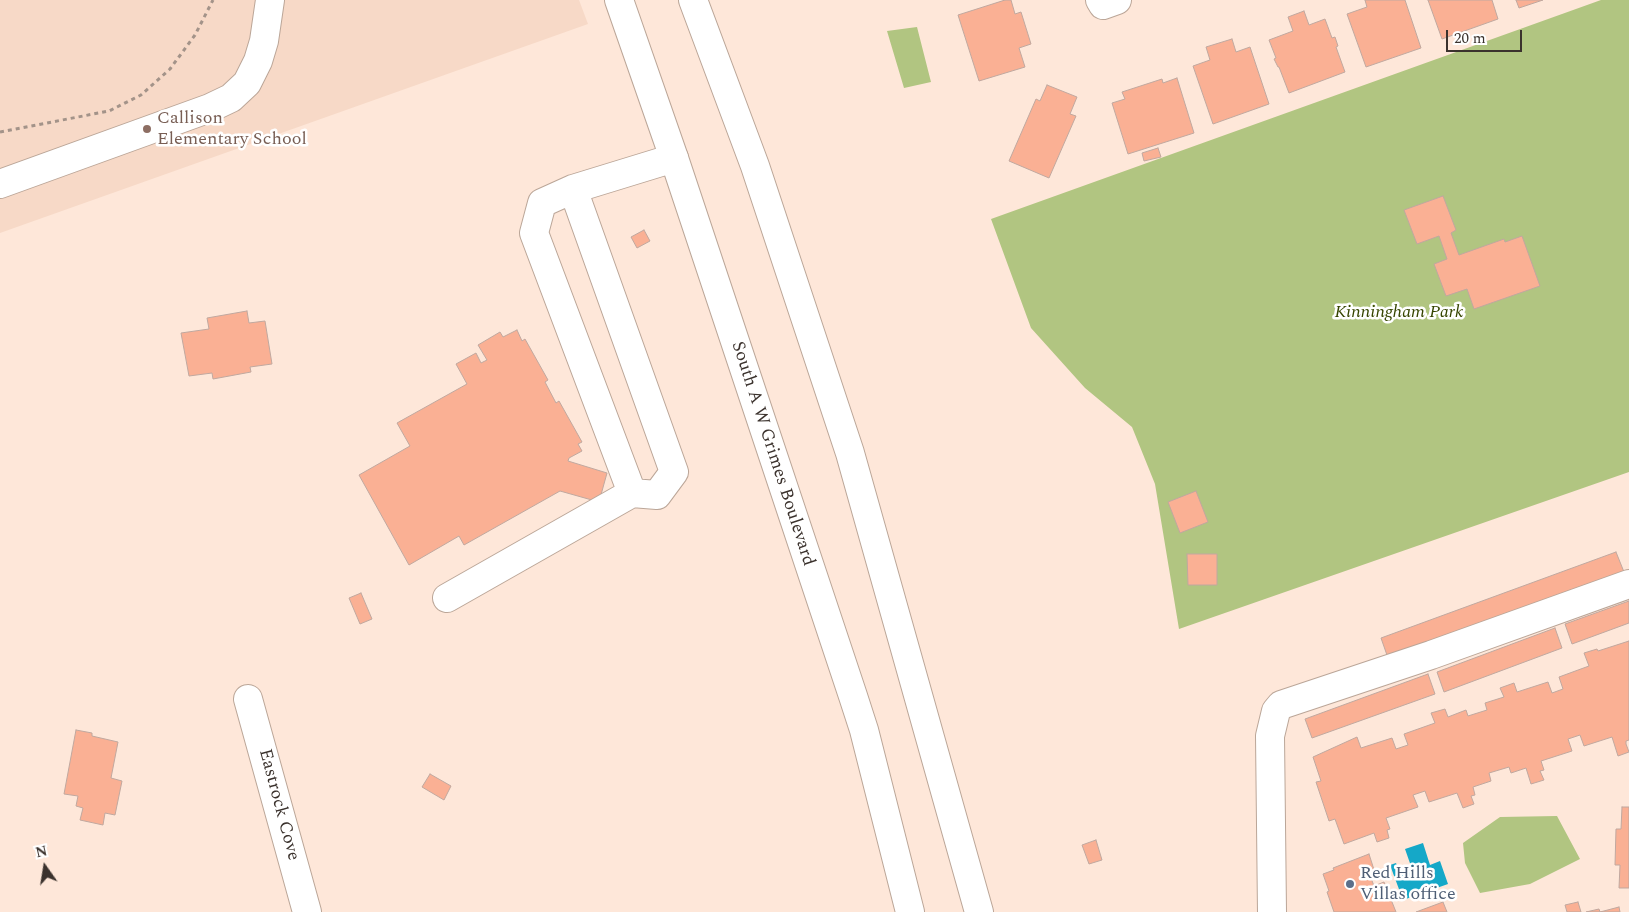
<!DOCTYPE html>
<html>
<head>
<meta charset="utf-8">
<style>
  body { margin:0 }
  #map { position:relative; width:1629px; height:912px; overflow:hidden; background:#fee7d9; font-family:Spectral,serif }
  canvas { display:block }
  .north { position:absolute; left:20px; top:842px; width:50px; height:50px; -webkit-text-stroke:4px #fff; paint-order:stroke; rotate:347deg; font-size:14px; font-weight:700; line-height:20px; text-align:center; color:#3b322d }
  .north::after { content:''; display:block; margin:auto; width:18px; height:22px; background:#3b322d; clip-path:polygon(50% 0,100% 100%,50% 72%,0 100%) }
  .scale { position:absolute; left:1446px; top:30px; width:76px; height:22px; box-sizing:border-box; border:2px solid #3b322d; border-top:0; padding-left:6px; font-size:15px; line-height:18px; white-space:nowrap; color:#3b322d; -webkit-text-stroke:4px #fff; paint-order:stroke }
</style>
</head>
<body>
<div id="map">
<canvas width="1629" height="912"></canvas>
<div class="north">N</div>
<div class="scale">20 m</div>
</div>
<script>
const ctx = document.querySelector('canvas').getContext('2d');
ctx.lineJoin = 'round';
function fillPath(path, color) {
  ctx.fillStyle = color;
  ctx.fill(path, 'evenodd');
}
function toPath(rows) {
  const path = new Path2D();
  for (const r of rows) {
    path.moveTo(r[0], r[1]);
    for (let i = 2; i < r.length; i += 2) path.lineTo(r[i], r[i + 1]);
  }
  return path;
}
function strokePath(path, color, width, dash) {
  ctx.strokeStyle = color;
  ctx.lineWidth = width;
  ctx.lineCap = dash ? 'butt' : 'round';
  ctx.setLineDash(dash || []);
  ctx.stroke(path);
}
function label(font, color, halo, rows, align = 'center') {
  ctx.font = font + ' Spectral,serif';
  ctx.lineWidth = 5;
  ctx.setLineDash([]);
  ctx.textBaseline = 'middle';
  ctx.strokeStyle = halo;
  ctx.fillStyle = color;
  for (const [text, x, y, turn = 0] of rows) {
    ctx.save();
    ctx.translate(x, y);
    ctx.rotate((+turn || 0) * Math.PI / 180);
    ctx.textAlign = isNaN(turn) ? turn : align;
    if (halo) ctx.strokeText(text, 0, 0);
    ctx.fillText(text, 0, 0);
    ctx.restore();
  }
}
fillPath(toPath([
  [0,0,579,0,588,24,0,233]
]), '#f7d9c7');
fillPath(toPath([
  [1601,0,1629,0,1629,472,1179,629,1155,484,1132,427,1085,388,1031,328,991,219],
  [917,27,931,82,904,88,887,31],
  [1557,816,1580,859,1530,884,1480,893,1465,863,1463,843,1500,817]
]), '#b1c581');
fillPath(toPath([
  [1423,843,1430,865,1440,861,1448,884,1403,900,1390,865,1396,863,1400,873,1412,869,1405,849]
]), '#15a8c8');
const building = toPath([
  [1005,0,1011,0,1015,14,1021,12,1031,44,1019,48,1025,67,979,81,958,15,1005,0],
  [1365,0,1405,0,1421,48,1366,67,1347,14,1367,7,1365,0],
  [1428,0,1492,0,1498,19,1442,39,1428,0],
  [1516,0,1543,0,1519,8,1516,0],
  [1304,11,1309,25,1325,19,1332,38,1335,37,1338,46,1336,47,1345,72,1289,93,1279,67,1278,67,1274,59,1276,58,1269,40,1293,31,1288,17,1304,11],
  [1232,39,1236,52,1250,47,1269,104,1213,124,1193,66,1210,60,1206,47,1232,39],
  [1177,78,1194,133,1128,154,1112,103,1125,99,1122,92,1162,79,1163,83,1177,78],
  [1047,85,1077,97,1070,114,1076,116,1049,178,1009,161,1036,99,1040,101,1047,85],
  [1158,148,1161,157,1144,161,1142,153,1158,148],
  [1443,196,1456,230,1451,233,1459,255,1504,239,1505,242,1522,236,1540,286,1474,309,1467,289,1446,296,1434,264,1447,259,1439,236,1417,244,1404,210,1443,196],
  [644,230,650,241,637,248,631,237,644,230],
  [247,311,249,323,265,321,272,364,250,367,251,372,213,379,212,373,189,376,181,333,209,329,207,318,247,311],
  [517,330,522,341,525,339,548,380,545,382,556,403,559,401,582,442,578,444,582,451,569,458,568,461,607,473,599,502,560,491,464,545,459,536,409,565,359,475,410,446,397,423,467,384,456,364,476,353,481,363,487,360,478,345,500,332,503,337,517,330],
  [1196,491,1208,522,1180,533,1168,502,1196,491],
  [1616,552,1624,572,1388,658,1381,638,1616,552],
  [1187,554,1217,554,1217,585,1188,585,1187,554],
  [361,593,372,619,360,624,349,598,361,593],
  [1629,601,1629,623,1572,644,1565,624,1629,601],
  [1555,628,1562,648,1444,692,1437,672,1555,628],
  [1629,641,1629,740,1626,741,1626,744,1629,752,1618,756,1612,737,1584,746,1580,735,1568,739,1572,751,1541,761,1544,770,1540,771,1544,780,1531,784,1526,768,1511,773,1509,767,1489,773,1491,781,1473,787,1475,795,1471,796,1474,804,1463,808,1457,793,1429,802,1425,791,1413,795,1418,807,1386,818,1390,829,1387,830,1389,838,1377,842,1374,833,1344,844,1335,819,1329,821,1316,782,1321,781,1313,757,1357,737,1361,748,1392,738,1396,749,1408,745,1404,734,1435,723,1431,713,1445,709,1448,717,1466,710,1468,716,1487,710,1485,703,1504,697,1500,688,1514,683,1517,692,1548,682,1552,693,1563,689,1559,677,1589,666,1584,653,1597,649,1598,651,1629,641],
  [1428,674,1435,694,1312,738,1305,719,1428,674],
  [76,730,92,733,92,736,118,742,111,778,122,781,115,815,105,813,103,825,80,820,83,808,76,806,78,796,64,794,76,730],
  [430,774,451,786,444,800,422,787,430,774],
  [1622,807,1629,807,1629,888,1619,888,1620,865,1615,865,1616,829,1621,829,1622,807],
  [1096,840,1102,860,1089,864,1082,845,1096,840],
  [1369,854,1376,876,1371,878,1374,886,1384,882,1396,912,1334,912,1327,892,1329,891,1323,874,1334,870,1333,868,1369,854],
  [1443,902,1447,912,1416,912,1443,902],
  [1578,902,1581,912,1567,912,1565,905,1578,902],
  [1619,907,1620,912,1586,912,1599,909,1600,912,1619,907]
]);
fillPath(building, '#fab094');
strokePath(building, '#c0a89f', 1);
const minor = toPath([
  [1100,0,1103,5,1117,0],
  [0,184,210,108,231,98,247,83,258,61,264,41,270,0],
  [573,189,674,472,657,495,632,493,534,233,542,203,573,189,674,158],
  [447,598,632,493],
  [248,699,307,912],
  [1272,912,1270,736,1276,711,1281,705,1431,655,1629,584]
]);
const major = toPath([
  [619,0,674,158,853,696,864,730,910,912],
  [693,0,755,166,850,453,979,912]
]);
strokePath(minor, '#bba698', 30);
strokePath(major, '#bba698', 30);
strokePath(toPath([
  [0,132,109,111,141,95,170,69,195,35,213,0]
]), '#a39389', 3, [4, 4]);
strokePath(minor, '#fff', 28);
strokePath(major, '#fff', 28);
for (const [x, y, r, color] of [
  [147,129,5,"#8d6e63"],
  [1350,884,5,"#5c6f8a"]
]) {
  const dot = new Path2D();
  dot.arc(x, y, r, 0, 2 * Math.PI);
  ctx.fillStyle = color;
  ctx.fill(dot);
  strokePath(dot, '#fff', 2);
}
label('18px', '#785e54', '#fff', [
  ["Callison",157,119],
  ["Elementary School",157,140]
], 'left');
label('italic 18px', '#364500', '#fff', [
  ["Kinningham Park",1399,313]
]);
label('18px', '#3b322d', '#fff', [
  ["South A W Grimes Boulevard",772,454,72],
  ["Eastrock Cove",278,805,75]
]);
label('18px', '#4e5e75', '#fff', [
  ["Red Hills",1360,874],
  ["Villas office",1360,895]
], 'left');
</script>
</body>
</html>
